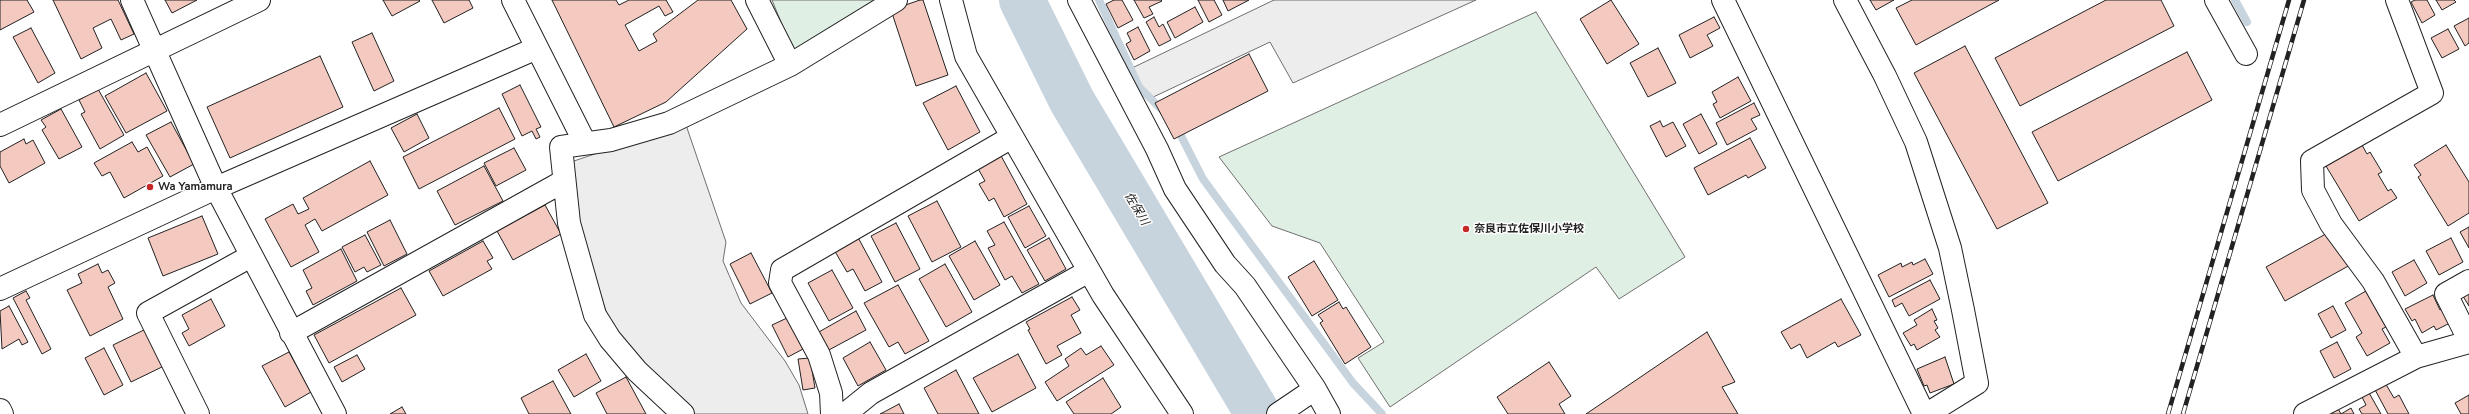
<!DOCTYPE html>
<html>
<head>
<meta charset="utf-8">
<style>
  body { margin:0 }
  canvas { display:block; background:#fff }
</style>
</head>
<body>
<canvas width="2469" height="414"></canvas>
<script>
const ctx = document.querySelector('canvas').getContext('2d');
ctx.lineJoin = 'round';
function fillPath(path, color) {
  ctx.fillStyle = color;
  ctx.fill(path, 'evenodd');
}
function toPath(rows) {
  const path = new Path2D();
  for (const r of rows) {
    path.moveTo(r[0], r[1]);
    for (let i = 2; i < r.length; i += 2) path.lineTo(r[i], r[i + 1]);
  }
  return path;
}
function strokePath(path, color, width, dash) {
  ctx.strokeStyle = color;
  ctx.lineWidth = width;
  ctx.lineCap = dash ? 'butt' : 'round';
  ctx.setLineDash(dash || []);
  ctx.stroke(path);
}
function label(font, color, halo, rows, align = 'center') {
  ctx.font = font + ' "Nunito Sans","Noto Sans JP",sans-serif';
  ctx.lineWidth = 3;
  ctx.setLineDash([]);
  ctx.textBaseline = 'middle';
  ctx.strokeStyle = halo;
  ctx.fillStyle = color;
  for (const [text, x, y, turn = 0] of rows) {
    ctx.save();
    ctx.translate(x, y);
    ctx.rotate((+turn || 0) * Math.PI / 180);
    ctx.textAlign = isNaN(turn) ? turn : align;
    if (halo) ctx.strokeText(text, 0, 0);
    ctx.fillText(text, 0, 0);
    ctx.restore();
  }
}
const green = toPath([
  [772,0,882,0,794,54,772,0],
  [1536,12,1685,257,1619,299,1596,267,1390,407,1358,358,1384,342,1320,243,1272,226,1219,157,1536,12]
]);
fillPath(green, '#e0efe3');
strokePath(green, '#6f6f6f', 1);
const parking = toPath([
  [1274,0,1476,0,1293,83,1270,42,1149,99,1132,68,1274,0],
  [686,125,726,242,723,261,741,303,785,361,799,385,808,414,695,414,647,368,608,318,579,225,571,162,677,126,686,125]
]);
fillPath(parking, '#ededed');
strokePath(parking, '#6f6f6f', 1);
strokePath(toPath([
  [1099,0,1139,87,1163,111],
  [2235,0,2247,22],
  [1176,126,1203,179,1353,383,1382,414]
]), '#c7d3dd', 8);
strokePath(toPath([
  [1022,0,1072,101,1258,414]
]), '#c7d3dd', 46);
const building = toPath([
  [0,0,27,0,34,12,0,30,0,0],
  [53,0,118,0,134,34,121,40,111,19,93,28,102,48,81,59,53,0],
  [165,0,197,0,172,13,165,0],
  [383,0,419,0,420,1,392,16,383,0],
  [432,0,469,0,473,8,444,23,432,0],
  [552,0,616,0,619,5,629,0,666,0,673,12,665,16,659,6,625,25,639,51,657,41,653,34,698,0,731,0,747,29,666,102,614,127,552,0],
  [920,0,923,0,948,75,916,86,891,10,920,0],
  [1114,0,1122,0,1133,20,1118,28,1106,4,1114,0],
  [1134,0,1161,0,1162,1,1149,7,1153,14,1144,18,1134,0],
  [1198,0,1214,0,1222,15,1209,22,1198,0],
  [1223,0,1249,0,1228,11,1223,0],
  [1611,0,1639,44,1607,64,1580,19,1611,0],
  [1870,0,1894,0,1876,10,1870,0],
  [1912,0,1999,0,1916,45,1896,8,1912,0],
  [2106,0,2161,0,2174,26,2020,106,1995,58,2106,0],
  [2415,0,2427,0,2435,15,2422,23,2411,2,2415,0],
  [2436,0,2454,0,2456,2,2442,10,2436,0],
  [1195,7,1203,22,1175,38,1167,22,1195,7],
  [1154,17,1159,27,1163,24,1171,40,1159,46,1146,22,1154,17],
  [1714,17,1720,28,1707,35,1713,46,1690,58,1679,35,1714,17],
  [2469,18,2469,43,2465,46,2454,26,2469,18],
  [1138,27,1150,51,1134,60,1126,44,1131,41,1127,33,1138,27],
  [31,28,55,73,38,83,13,37,31,28],
  [2448,29,2459,49,2442,58,2431,38,2448,29],
  [372,33,394,81,374,91,352,42,372,33],
  [1965,46,2048,203,1997,229,1914,73,1965,46],
  [1658,48,1676,83,1648,97,1630,63,1658,48],
  [2187,52,2212,100,2058,181,2032,132,2187,52],
  [1249,54,1268,91,1174,139,1155,103,1249,54],
  [320,56,343,107,230,158,207,107,320,56],
  [146,73,167,111,126,133,105,96,146,73],
  [1738,77,1751,101,1720,118,1713,104,1717,102,1712,92,1738,77],
  [520,85,541,127,536,129,540,137,536,139,532,131,522,136,502,94,520,85],
  [956,86,980,132,948,150,923,103,956,86],
  [98,89,124,135,100,149,81,114,85,112,79,100,98,89],
  [1754,103,1760,115,1751,119,1757,129,1727,145,1716,123,1754,103],
  [499,108,515,139,419,189,403,157,499,108],
  [61,109,82,147,59,159,42,130,46,127,41,120,61,109],
  [417,114,429,138,404,152,391,128,417,114],
  [1701,114,1717,144,1699,154,1683,124,1701,114],
  [1660,121,1663,127,1673,122,1686,146,1666,157,1650,126,1660,121],
  [171,122,194,164,170,177,146,135,171,122],
  [1750,138,1766,168,1748,178,1746,175,1708,195,1694,168,1750,138],
  [24,139,26,144,33,140,45,163,9,183,0,166,0,152,24,139],
  [132,142,138,152,147,147,163,176,124,198,110,172,102,176,94,163,132,142],
  [2362,145,2367,154,2370,152,2382,172,2378,174,2388,191,2391,189,2397,198,2359,221,2326,166,2362,145],
  [2446,145,2469,182,2469,213,2448,226,2418,177,2421,175,2414,165,2446,145],
  [514,148,526,170,496,186,484,163,514,148],
  [999,152,1027,204,1004,217,994,198,989,201,979,184,985,181,976,165,999,152],
  [370,161,388,195,322,231,315,219,305,225,319,252,291,267,265,219,293,204,298,214,309,209,303,198,370,161],
  [484,166,503,201,455,225,437,191,484,166],
  [937,201,961,247,932,262,908,216,937,201],
  [545,205,561,234,513,260,497,231,545,205],
  [1029,206,1046,236,1025,248,1008,217,1029,206],
  [202,216,218,254,163,276,148,238,202,216],
  [390,220,407,254,384,266,367,232,390,220],
  [1004,222,1039,284,1022,293,1012,276,1005,280,988,248,995,245,987,231,1004,222],
  [896,223,920,269,895,282,871,236,896,223],
  [2469,227,2469,248,2460,232,2469,227],
  [854,230,882,282,865,291,853,269,847,272,830,243,854,230],
  [2333,230,2352,264,2285,301,2266,267,2333,230],
  [365,235,381,265,367,272,364,267,355,272,342,247,365,235],
  [1049,238,1066,269,1045,281,1027,250,1049,238],
  [2451,238,2463,262,2439,275,2426,251,2451,238],
  [483,241,493,258,487,261,492,269,443,296,429,271,483,241],
  [975,241,1000,285,974,300,949,256,975,241],
  [341,249,357,281,313,305,306,291,312,288,303,270,341,249],
  [751,253,772,293,750,304,730,264,751,253],
  [1925,259,1933,274,1889,297,1878,275,1901,263,1902,267,1912,262,1913,265,1925,259],
  [2414,260,2427,283,2405,296,2392,272,2414,260],
  [1314,261,1338,300,1312,316,1288,277,1314,261],
  [98,264,102,273,108,270,115,283,108,287,123,319,90,336,67,290,82,283,78,274,98,264],
  [945,264,972,312,946,327,919,279,945,264],
  [832,270,853,308,829,321,808,283,832,270],
  [1930,280,1940,299,1909,316,1902,303,1895,307,1892,300,1930,280],
  [898,285,929,341,905,354,898,342,889,347,864,303,898,285],
  [401,288,416,315,329,363,314,335,401,288],
  [2469,288,2469,306,2461,293,2469,288],
  [26,291,30,298,26,300,51,349,42,354,13,298,26,291],
  [2366,291,2386,327,2382,329,2390,343,2367,356,2356,337,2362,333,2345,303,2366,291],
  [2433,295,2440,310,2444,308,2452,322,2436,330,2434,326,2422,333,2415,319,2412,321,2405,309,2433,295],
  [1072,297,1080,310,1071,315,1081,333,1057,346,1062,355,1046,364,1028,330,1030,329,1026,322,1072,297],
  [211,299,225,326,189,346,182,333,189,329,182,315,211,299],
  [1841,299,1861,335,1838,347,1835,342,1807,358,1800,344,1791,349,1781,332,1841,299],
  [1339,302,1343,309,1346,307,1371,347,1345,364,1320,323,1323,321,1318,315,1339,302],
  [9,306,28,342,22,345,19,339,2,349,0,311,9,306],
  [2333,306,2346,330,2331,338,2318,314,2333,306],
  [1932,309,1937,320,1934,321,1938,328,1935,330,1940,337,1917,350,1914,344,1911,346,1903,333,1917,325,1914,320,1932,309],
  [856,311,866,330,827,351,817,333,856,311],
  [787,318,803,349,788,357,772,325,787,318],
  [148,328,166,365,131,382,113,345,148,328],
  [1707,332,1735,382,1722,387,1738,414,1586,414,1707,332],
  [870,342,886,370,858,386,843,358,870,342],
  [2337,342,2351,369,2334,378,2320,351,2337,342],
  [1101,346,1114,365,1057,401,1045,382,1069,366,1065,359,1081,348,1086,355,1101,346],
  [104,348,123,385,104,395,85,358,104,348],
  [289,352,311,392,285,407,262,366,289,352],
  [586,354,601,381,574,397,558,370,586,354],
  [1018,354,1036,388,992,412,973,378,1018,354],
  [357,355,365,369,342,382,334,367,357,355],
  [1945,357,1954,384,1930,393,1927,385,1924,386,1917,369,1945,357],
  [810,358,815,388,803,390,798,359,810,358],
  [1549,362,1571,396,1559,404,1565,414,1508,414,1497,397,1549,362],
  [956,370,979,414,938,414,924,388,956,370],
  [626,377,646,414,607,414,596,393,626,377],
  [1103,378,1121,407,1111,414,1074,414,1066,402,1103,378],
  [553,381,571,414,529,414,521,398,553,381],
  [2384,381,2394,398,2399,395,2409,414,2388,414,2373,386,2384,381],
  [2368,391,2381,414,2362,414,2359,409,2366,405,2361,395,2368,391],
  [2469,395,2469,414,2461,414,2455,403,2469,395],
  [899,404,904,414,880,414,884,412,899,404],
  [402,407,406,414,390,414,402,407],
  [2337,407,2341,414,2351,408,2354,414,2333,414,2331,410,2337,407]
]);
fillPath(building, '#f3c9c0');
strokePath(building, '#222', 1);
const minor = toPath([
  [132,0,216,188,335,414],
  [513,0,585,143],
  [757,0,790,65],
  [951,0,966,56,1103,295,1182,414],
  [1079,0,1157,149,1175,189,1225,264,1245,286,1315,389,1329,414],
  [1723,0,1924,414],
  [1845,0,1885,76,1916,142,1950,248,1963,310,1977,383,1927,414],
  [2216,0,2246,54],
  [2397,0,2432,93,2312,161,2313,190,2331,224,2373,281,2416,357],
  [0,125,259,0],
  [2469,281,2446,294,2469,340],
  [0,289,216,188,537,48],
  [291,333,564,181],
  [0,410,2,414],
  [198,414,148,313,251,256],
  [683,414,637,371,610,339,595,315,569,223,561,147,611,140,669,123,790,65,896,0],
  [832,414,831,393,819,355,780,283,782,270,1012,137],
  [845,414,871,393,1089,271],
  [1278,414,1315,389],
  [2305,414,2416,357,2469,342]
]);
strokePath(minor, '#222', 24);
strokePath(minor, '#fff', 22);
const rail = toPath([
  [2168,414,2289,0],
  [2183,414,2304,0]
]);
strokePath(rail, '#222', 4.5);
strokePath(rail, '#fff', 3, [9]);
for (const [x, y, r, color] of [
  [150,187,4,"#c62828"],
  [1466,229,4,"#c62828"]
]) {
  const dot = new Path2D();
  dot.arc(x, y, r, 0, 2 * Math.PI);
  ctx.fillStyle = color;
  ctx.fill(dot);
  strokePath(dot, '#fff', 1.5);
}
label('bold 11px', '#222', '#fff', [
  ["Wa Yamamura",158,187],
  ["奈良市立佐保川小学校",1474,229]
], 'left');
label('italic 12px', '#222', '#fff', [
  ["佐保川",1136,209,59]
]);
</script>
</body>
</html>
